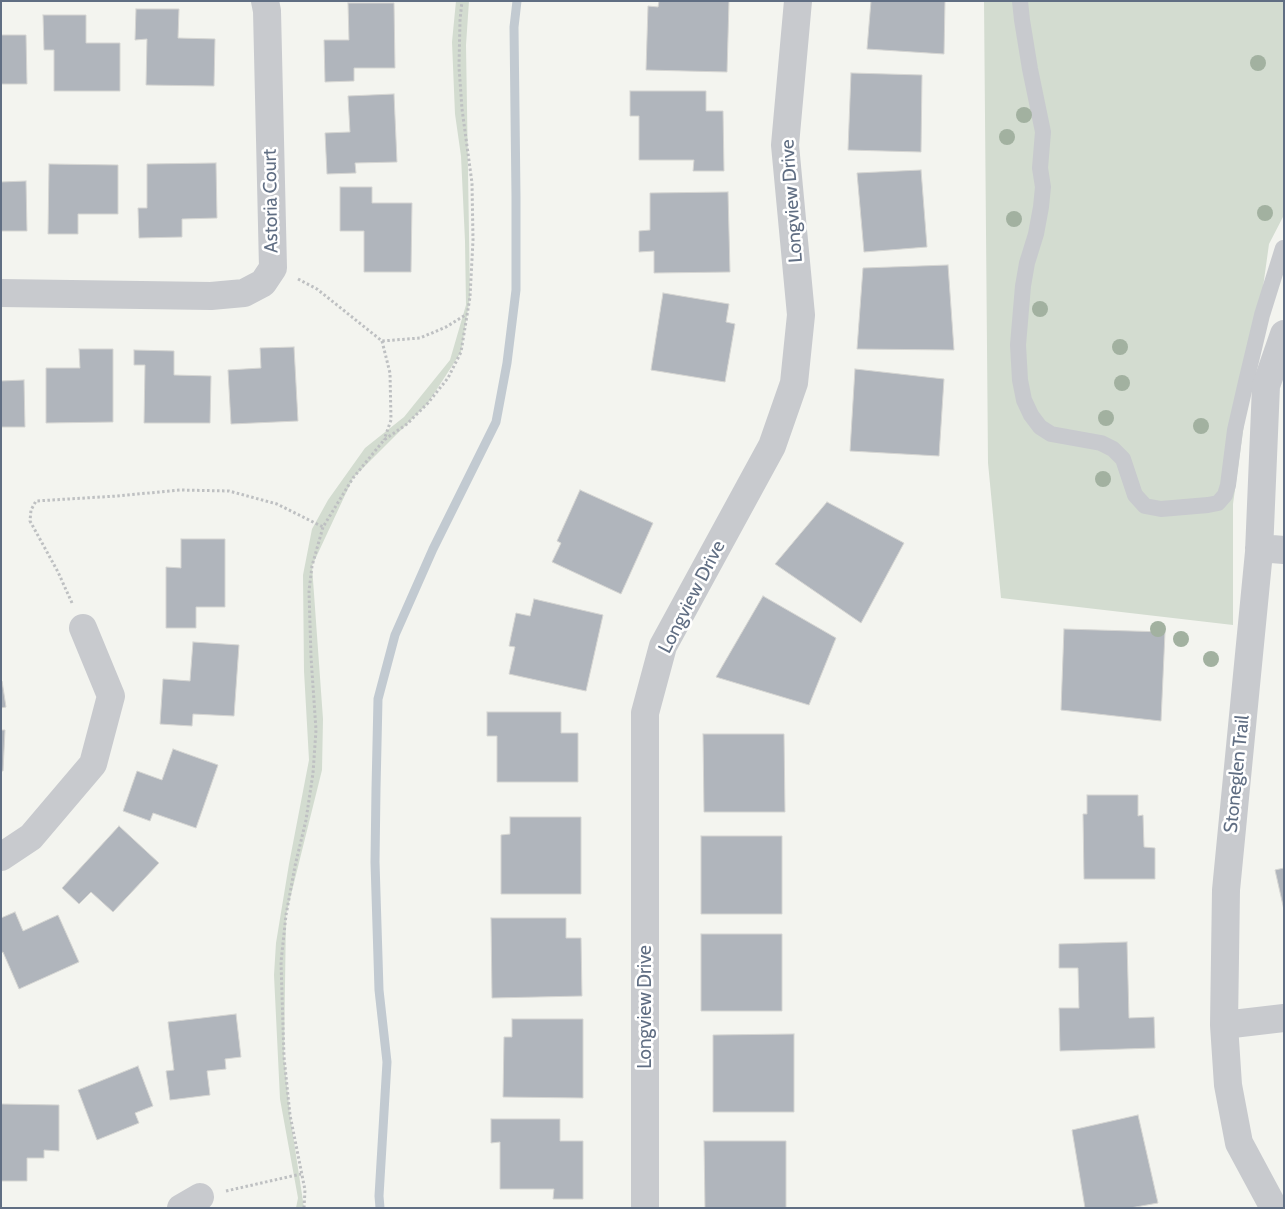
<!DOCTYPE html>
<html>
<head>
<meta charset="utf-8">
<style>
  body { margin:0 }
  #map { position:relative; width:1285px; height:1209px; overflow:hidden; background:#f3f4ef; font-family:Cabin,sans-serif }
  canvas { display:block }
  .frame { position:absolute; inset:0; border:2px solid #606e83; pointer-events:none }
</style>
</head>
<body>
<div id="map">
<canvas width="1285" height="1209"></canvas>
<div class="frame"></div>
</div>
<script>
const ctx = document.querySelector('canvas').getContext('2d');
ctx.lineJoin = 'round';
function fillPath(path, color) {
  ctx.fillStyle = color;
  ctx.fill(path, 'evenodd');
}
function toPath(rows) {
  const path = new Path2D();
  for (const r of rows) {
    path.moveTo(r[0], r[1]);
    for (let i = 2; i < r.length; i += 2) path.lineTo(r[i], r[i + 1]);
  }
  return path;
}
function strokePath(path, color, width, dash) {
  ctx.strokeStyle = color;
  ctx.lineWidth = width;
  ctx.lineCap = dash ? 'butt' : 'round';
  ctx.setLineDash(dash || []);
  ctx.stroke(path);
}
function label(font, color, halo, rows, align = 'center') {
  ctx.font = font + ' Cabin,sans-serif';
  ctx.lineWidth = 5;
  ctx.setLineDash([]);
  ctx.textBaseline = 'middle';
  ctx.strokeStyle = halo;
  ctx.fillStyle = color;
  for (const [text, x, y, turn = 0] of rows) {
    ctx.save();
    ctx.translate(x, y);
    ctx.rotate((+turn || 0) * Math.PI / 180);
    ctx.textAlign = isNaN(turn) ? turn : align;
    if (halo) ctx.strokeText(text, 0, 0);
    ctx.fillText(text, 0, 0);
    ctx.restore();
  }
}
fillPath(toPath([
  [456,1,469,1,466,45,470,297,461,352,428,403,353,478,312,566,323,719,322,770,286,915,284,1057,290,1115,304,1208,296,1208,298,1198,280,1099,274,975,276,943,289,864,309,760,304,671,303,575,312,529,328,500,365,448,404,417,450,360,466,305,465,241,461,156,455,114,452,42],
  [984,1,1284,1,1284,215,1269,244,1233,504,1233,625,1001,598,988,463]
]), '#d3dcd0');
strokePath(toPath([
  [380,1208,379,1196,387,1062,379,990,375,862,376,789,378,699,395,635,433,549,496,422,507,363,516,290,516,197,514,27,517,1]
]), '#c2cad1', 9);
const building = toPath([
  [659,1,729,1,727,72,646,70,648,6,658,7,659,1],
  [871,1,945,1,944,54,867,49,871,1],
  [348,3,394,3,395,68,354,68,354,81,325,82,324,40,349,40,348,3],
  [136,9,179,9,178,38,215,39,214,86,146,85,147,39,135,40,136,9],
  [43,15,86,15,86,43,120,43,120,91,54,91,54,50,44,50,43,15],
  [1,35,26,35,27,84,1,84,1,35],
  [851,73,922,75,921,152,848,150,851,73],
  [630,91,706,91,706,111,723,111,724,171,693,171,694,160,639,160,639,116,630,116,630,91],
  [394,94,397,162,355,163,356,173,327,174,325,133,350,132,348,96,394,94],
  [216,163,217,218,182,219,182,237,139,238,138,208,147,208,147,164,216,163],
  [49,164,118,165,118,214,78,214,78,234,48,234,49,164],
  [921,170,927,247,864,252,857,173,921,170],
  [26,181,27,231,1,231,1,182,26,181],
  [340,187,372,187,372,203,412,203,411,272,364,272,364,231,340,231,340,187],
  [728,192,730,272,654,273,654,251,639,252,639,231,650,230,650,193,728,192],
  [948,265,954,350,857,349,863,268,948,265],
  [663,293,729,304,726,322,735,324,725,382,651,370,663,293],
  [294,347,298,421,231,424,228,370,261,368,260,348,294,347],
  [79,349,113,349,113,422,46,423,46,368,80,368,79,349],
  [134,350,174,351,174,375,211,376,210,423,144,423,145,365,134,365,134,350],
  [855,369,944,379,939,456,850,451,855,369],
  [24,380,25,427,1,427,1,381,24,380],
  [580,490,653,523,621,594,552,562,561,543,557,541,580,490],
  [827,502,904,543,861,623,775,564,827,502],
  [181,539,225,539,225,607,196,607,196,628,166,628,166,567,181,568,181,539],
  [763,596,836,638,809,705,716,677,763,596],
  [534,599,603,615,586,691,509,674,515,647,509,646,516,613,530,616,534,599],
  [1064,629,1165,632,1161,721,1061,710,1064,629],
  [193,642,239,645,234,716,193,714,192,726,160,724,163,679,190,681,193,642],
  [1,681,2,681,6,707,1,708,1,681],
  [487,712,561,712,561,733,578,733,578,782,497,782,497,736,487,736,487,712],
  [1,730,5,730,3,771,1,771,1,730],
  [703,734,784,734,785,812,704,812,703,734],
  [173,749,218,765,196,828,153,813,150,821,123,811,137,771,162,780,173,749],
  [1087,795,1138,795,1138,816,1143,815,1144,847,1155,848,1155,879,1084,879,1083,814,1087,814,1087,795],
  [510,817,581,817,581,894,501,894,501,835,510,834,510,817],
  [119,826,159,863,113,912,91,892,79,904,62,888,119,826],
  [701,836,782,836,782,914,701,914,701,836],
  [1284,868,1284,910,1275,870,1284,868],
  [15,912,23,931,58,915,79,962,19,989,3,952,1,953,1,918,15,912],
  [491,918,566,918,566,938,581,938,582,996,492,998,491,918],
  [701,934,782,934,782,1011,701,1011,701,934],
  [1127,942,1129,1018,1154,1017,1155,1048,1060,1051,1059,1008,1079,1008,1078,968,1059,968,1059,944,1127,942],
  [236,1014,241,1057,225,1059,226,1069,207,1071,210,1095,170,1100,166,1071,174,1070,168,1022,236,1014],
  [512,1019,583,1019,583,1098,503,1097,504,1037,512,1037,512,1019],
  [794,1034,794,1112,713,1112,713,1035,794,1034],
  [138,1066,153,1106,135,1113,139,1123,97,1140,78,1090,138,1066],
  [1,1104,59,1105,59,1151,44,1150,44,1158,27,1158,27,1181,1,1181,1,1104],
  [1138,1115,1158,1203,1130,1208,1085,1208,1072,1130,1138,1115],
  [491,1119,560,1119,560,1141,583,1141,583,1199,553,1199,554,1189,500,1189,500,1142,491,1143,491,1119],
  [704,1141,786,1141,786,1208,705,1208,704,1141]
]);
fillPath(building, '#b0b5bc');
strokePath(building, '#d5d5d2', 1);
strokePath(toPath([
  [298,279,317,289,382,341,420,338,446,327,467,314],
  [382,341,390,373,391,420,384,440],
  [72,603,58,572,30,521,31,510,36,501,117,496,180,490,229,491,277,504,323,527],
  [226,1191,301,1174],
  [304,1208,305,1190,290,1115,284,1057,281,962,286,915,295,866,306,820,313,773,316,730,311,657,309,591,312,566,323,527,353,478,384,440,407,424,428,403,448,378,461,352,470,297,473,240,472,183,462,109,459,67,460,20,462,1]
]), '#bec0c2', 3, [2.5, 2.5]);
strokePath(toPath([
  [1020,1,1022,20,1030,69,1043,132,1040,168,1043,187,1041,207,1036,234,1027,263,1023,286,1018,345,1020,380,1024,400,1031,415,1040,427,1051,434,1101,443,1113,449,1123,459,1135,495,1145,506,1161,509,1208,505,1218,503,1225,495,1228,485,1235,430,1246,382,1262,315,1283,248,1284,249]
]), '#c8cace', 16);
strokePath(toPath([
  [1,293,211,296,244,293,263,283,273,268,267,11,265,1],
  [1259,548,1284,550],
  [1,857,31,837,93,764,111,696,83,628],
  [1224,1025,1284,1018],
  [181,1208,200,1197],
  [645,1208,645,713,663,646,772,446,794,383,801,315,785,145,798,1],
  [1274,1208,1239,1143,1228,1085,1224,1025,1226,890,1259,552,1266,386,1284,334]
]), '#c8cace', 28);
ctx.fillStyle = '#a2b1a0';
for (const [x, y] of [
  [1258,63],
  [1024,115],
  [1007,137],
  [1265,213],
  [1014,219],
  [1040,309],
  [1120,347],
  [1122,383],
  [1106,418],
  [1201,426],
  [1103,479],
  [1158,629],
  [1181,639],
  [1211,659]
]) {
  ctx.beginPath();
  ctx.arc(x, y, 8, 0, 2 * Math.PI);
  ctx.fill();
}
label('19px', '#606e83', '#fff', [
  ["Astoria Court",271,201,-91],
  ["Longview Drive",792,201,-94],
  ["Longview Drive",692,597,-63],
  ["Stoneglen Trail",1237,774,-84],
  ["Longview Drive",645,1007,-90]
]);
</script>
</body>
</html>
